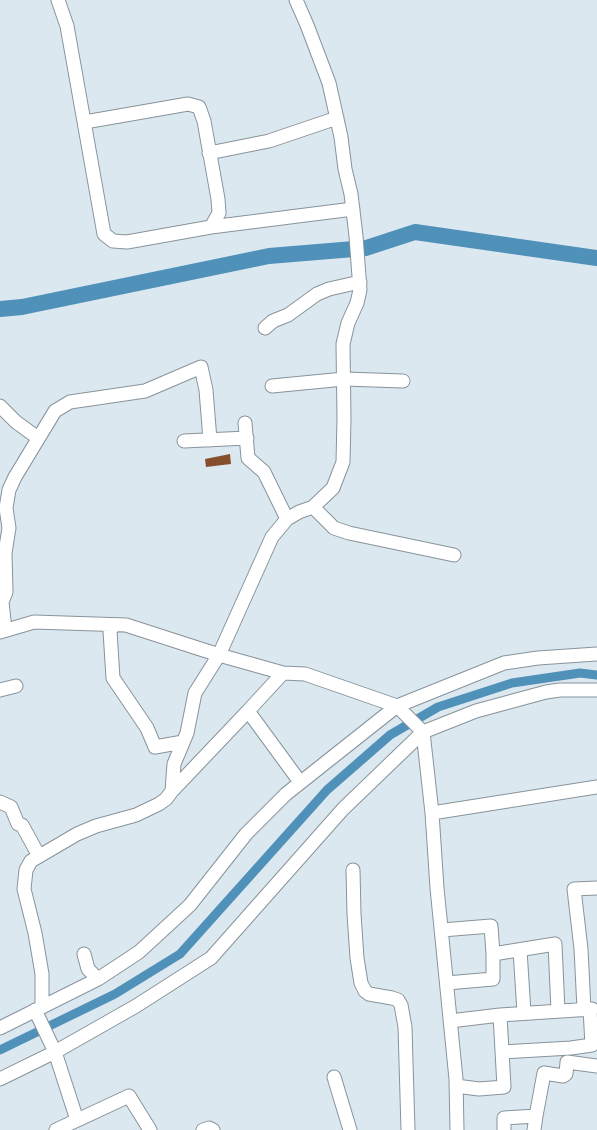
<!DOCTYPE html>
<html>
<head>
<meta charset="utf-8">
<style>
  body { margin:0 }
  canvas { display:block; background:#dce8f0 }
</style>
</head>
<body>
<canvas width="597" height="1130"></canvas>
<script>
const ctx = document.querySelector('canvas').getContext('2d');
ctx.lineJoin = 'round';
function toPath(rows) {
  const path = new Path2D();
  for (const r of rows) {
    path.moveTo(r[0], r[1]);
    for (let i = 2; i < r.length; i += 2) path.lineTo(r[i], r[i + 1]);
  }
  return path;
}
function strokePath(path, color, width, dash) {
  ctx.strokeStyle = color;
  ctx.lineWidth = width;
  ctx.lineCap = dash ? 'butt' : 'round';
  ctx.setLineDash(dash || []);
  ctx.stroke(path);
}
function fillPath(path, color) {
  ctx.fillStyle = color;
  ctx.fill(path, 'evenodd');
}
strokePath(toPath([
  [0,1050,115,994,180,954,327,790,390,735,438,707,512,683,580,673,597,675]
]), '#5091ba', 9);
strokePath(toPath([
  [0,309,22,307,269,256,366,248,415,232,597,258]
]), '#5091ba', 16);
fillPath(toPath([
  [230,454,231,464,206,467,205,459]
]), '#864e2b');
const minor = toPath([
  [58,0,67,26,104,234,113,241,127,242,211,227,219,213,218,199,204,121,199,107,188,104,85,122],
  [296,0,307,25,329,83,341,137,345,169,351,194,356,236,360,290,357,303,348,323,343,344,344,418,343,462,333,488,313,507,299,512,287,519,272,537,219,655,283,673,305,674,397,706,423,732,432,813,437,888,456,1079,457,1130],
  [209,153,269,141,337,118],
  [211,227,353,209],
  [265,328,273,321,288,315,317,294,329,289,360,282],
  [272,386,344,379,403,381],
  [0,406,16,422,38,438],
  [245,423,248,458,264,472,287,519],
  [184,441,247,438],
  [313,507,334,528,349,533,454,555],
  [114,625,110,631,113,678,147,728,155,747,183,742],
  [5,630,2,602,6,592,5,553,9,528,6,508,9,490,15,477,55,411,70,402,145,391,201,367,206,390,210,440],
  [0,632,34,622,126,625,219,655,195,693,187,733,174,764,172,791,166,799,159,804,136,815,96,826,77,834,31,861,26,870,24,889,35,933,42,974,42,1007],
  [283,673,248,711,300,782],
  [0,690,16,686],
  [172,791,248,711],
  [0,802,11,807,18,824,22,825,39,856],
  [432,813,597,787],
  [353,870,354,914,357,958,361,983,365,991,369,994,392,998,398,1000,401,1005,405,1027,408,1130],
  [442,930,491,926,493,954,555,944,558,1011],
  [520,950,524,1013],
  [84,954,88,969,98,979],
  [447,983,493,979,493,954],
  [584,1009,581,949,574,889,597,888],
  [35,1010,55,1052,77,1120],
  [500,1015,592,1009],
  [450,1021,500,1015,504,1087,479,1089,456,1086],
  [0,1028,98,979,139,952,190,905,246,834,286,794,397,706,504,663,538,658,597,654],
  [502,1052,571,1048,592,1045,590,1009],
  [334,1077,350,1130],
  [0,1079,55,1052,136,1006,211,958,343,809,423,732,476,711,546,692,560,690,597,690],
  [536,1116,544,1073,563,1076,566,1074,567,1062,597,1066],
  [56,1130,129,1096,150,1130],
  [203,1130,209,1128,213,1130],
  [504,1130,504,1118,536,1116,534,1130]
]);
strokePath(minor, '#88939b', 15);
strokePath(minor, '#fff', 13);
</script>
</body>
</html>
